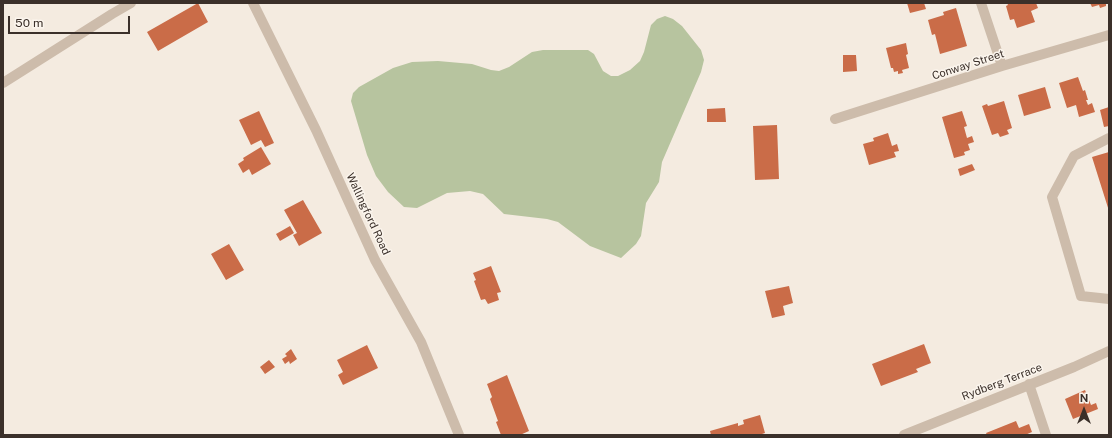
<!DOCTYPE html>
<html>
<head>
<meta charset="utf-8">
<style>
  body { margin:0 }
  #map { position:relative; width:1112px; height:438px; overflow:hidden; background:#f4ebe0; font-family:"Public Sans",sans-serif }
  canvas { display:block }
  .frame { position:absolute; inset:0; border:4px solid #3b302a; pointer-events:none }
  .north { position:absolute; left:1064px; top:390px; width:40px; height:40px; -webkit-text-stroke:3px #fbf5ed; paint-order:stroke; rotate:0deg; font-size:11px; font-weight:700; line-height:16px; text-align:center; color:#3b302a }
  .north::after { content:''; display:block; margin:auto; width:14px; height:18px; background:#3b302a; clip-path:polygon(50% 0,100% 100%,50% 72%,0 100%) }
  .scale { position:absolute; left:8px; top:16px; width:122px; height:18px; box-sizing:border-box; border:2px solid #3b302a; border-top:0; padding-left:5px; font-size:12px; line-height:14px; white-space:nowrap; color:#3b302a; -webkit-text-stroke:3px #fbf5ed; paint-order:stroke }
</style>
</head>
<body>
<div id="map">
<canvas width="1112" height="438"></canvas>
<div class="frame"></div>
<div class="north">N</div>
<div class="scale">50 m</div>
</div>
<script>
const ctx = document.querySelector('canvas').getContext('2d');
ctx.lineJoin = 'round';
function fillPath(path, color) {
  ctx.fillStyle = color;
  ctx.fill(path, 'evenodd');
}
function toPath(rows) {
  const path = new Path2D();
  for (const r of rows) {
    path.moveTo(r[0], r[1]);
    for (let i = 2; i < r.length; i += 2) path.lineTo(r[i], r[i + 1]);
  }
  return path;
}
function strokePath(path, color, width, dash) {
  ctx.strokeStyle = color;
  ctx.lineWidth = width;
  ctx.lineCap = dash ? 'butt' : 'round';
  ctx.setLineDash(dash || []);
  ctx.stroke(path);
}
function label(font, color, halo, rows, align = 'center') {
  ctx.font = font + ' "Public Sans",sans-serif';
  ctx.lineWidth = 3;
  ctx.setLineDash([]);
  ctx.textBaseline = 'middle';
  ctx.strokeStyle = halo;
  ctx.fillStyle = color;
  for (const [text, x, y, turn = 0] of rows) {
    ctx.save();
    ctx.translate(x, y);
    ctx.rotate((+turn || 0) * Math.PI / 180);
    ctx.textAlign = isNaN(turn) ? turn : align;
    if (halo) ctx.strokeText(text, 0, 0);
    ctx.fillText(text, 0, 0);
    ctx.restore();
  }
}
fillPath(toPath([
  [665,16,673,19,682,26,701,50,704,60,701,72,662,162,659,182,646,203,641,236,636,244,621,258,590,246,558,222,547,219,504,214,483,194,470,191,447,193,417,208,404,207,388,192,376,176,367,155,351,101,353,93,359,87,393,68,412,62,438,61,472,64,491,70,499,71,509,67,532,52,543,50,588,50,594,54,603,71,611,76,618,76,630,70,640,61,644,52,651,25,657,19]
]), '#b7c49f');
fillPath(toPath([
  [198,3,208,22,158,51,147,32],
  [907,3,924,3,926,9,910,13],
  [1007,3,1036,3,1038,8,1031,11,1035,22,1017,28,1014,19,1010,20,1006,6,1008,5],
  [1090,3,1106,3,1106,6,1100,8,1099,5,1092,7],
  [956,8,967,46,940,54,935,34,932,35,928,20,944,15,943,12],
  [906,43,908,54,906,55,909,68,902,70,903,73,898,74,898,71,894,72,893,68,891,68,886,48],
  [843,55,856,55,857,71,843,72],
  [1078,77,1083,91,1085,90,1088,100,1086,100,1088,105,1092,103,1095,112,1079,117,1076,105,1067,108,1059,83],
  [1045,87,1051,108,1024,116,1018,95],
  [1004,101,1012,128,1007,130,1009,134,1000,137,998,133,992,135,982,106,987,104,988,106],
  [1109,107,1109,126,1104,127,1100,110],
  [725,108,726,122,707,122,707,109],
  [259,111,274,143,265,147,261,140,251,145,239,120],
  [962,111,967,126,964,127,967,138,972,136,974,142,968,144,970,150,964,152,965,155,954,158,942,117],
  [777,125,779,179,755,180,753,126],
  [888,133,892,146,897,144,899,151,894,152,896,157,869,165,863,144,874,141,873,138],
  [261,147,271,164,252,175,249,169,243,173,238,164,244,160,243,158],
  [1109,152,1109,211,1092,157],
  [972,164,975,170,960,176,958,169],
  [303,200,322,233,299,246,293,235,297,233,284,210],
  [290,226,294,233,280,241,276,234],
  [229,244,244,270,226,280,211,254],
  [491,266,501,292,497,293,499,300,488,304,485,299,481,300,474,281,476,280,473,273],
  [789,286,793,303,783,306,785,315,772,318,765,291],
  [924,344,931,363,916,369,918,372,881,386,872,364],
  [367,345,378,368,343,385,338,375,343,372,337,360],
  [291,349,297,359,290,364,289,361,285,364,282,359,287,356,285,354],
  [269,360,275,367,265,374,260,367],
  [507,375,529,431,520,435,501,435,496,422,498,421,490,399,492,397,487,384],
  [1085,390,1091,405,1096,403,1098,409,1073,419,1065,399],
  [760,415,765,433,759,435,711,435,710,431,738,423,738,426,744,424,743,420],
  [1016,421,1019,428,1029,424,1032,432,1025,435,987,435,986,433]
]), '#ca6c48');
strokePath(toPath([
  [253,3,316,130,375,260,421,342,459,435],
  [981,3,1002,66],
  [3,83,112,14,131,3],
  [835,119,1002,66,1109,35],
  [1109,138,1074,156,1052,197,1081,296,1109,299],
  [1029,384,1046,435],
  [904,435,1074,367,1109,351]
]), '#cdbcab', 10);
label('11px', '#3b302a', '#fbf5ed', [
  ["Conway Street",968,65,-18],
  ["Wallingford Road",368,214,65],
  ["Rydberg Terrace",1002,382,-21]
]);
</script>
</body>
</html>
